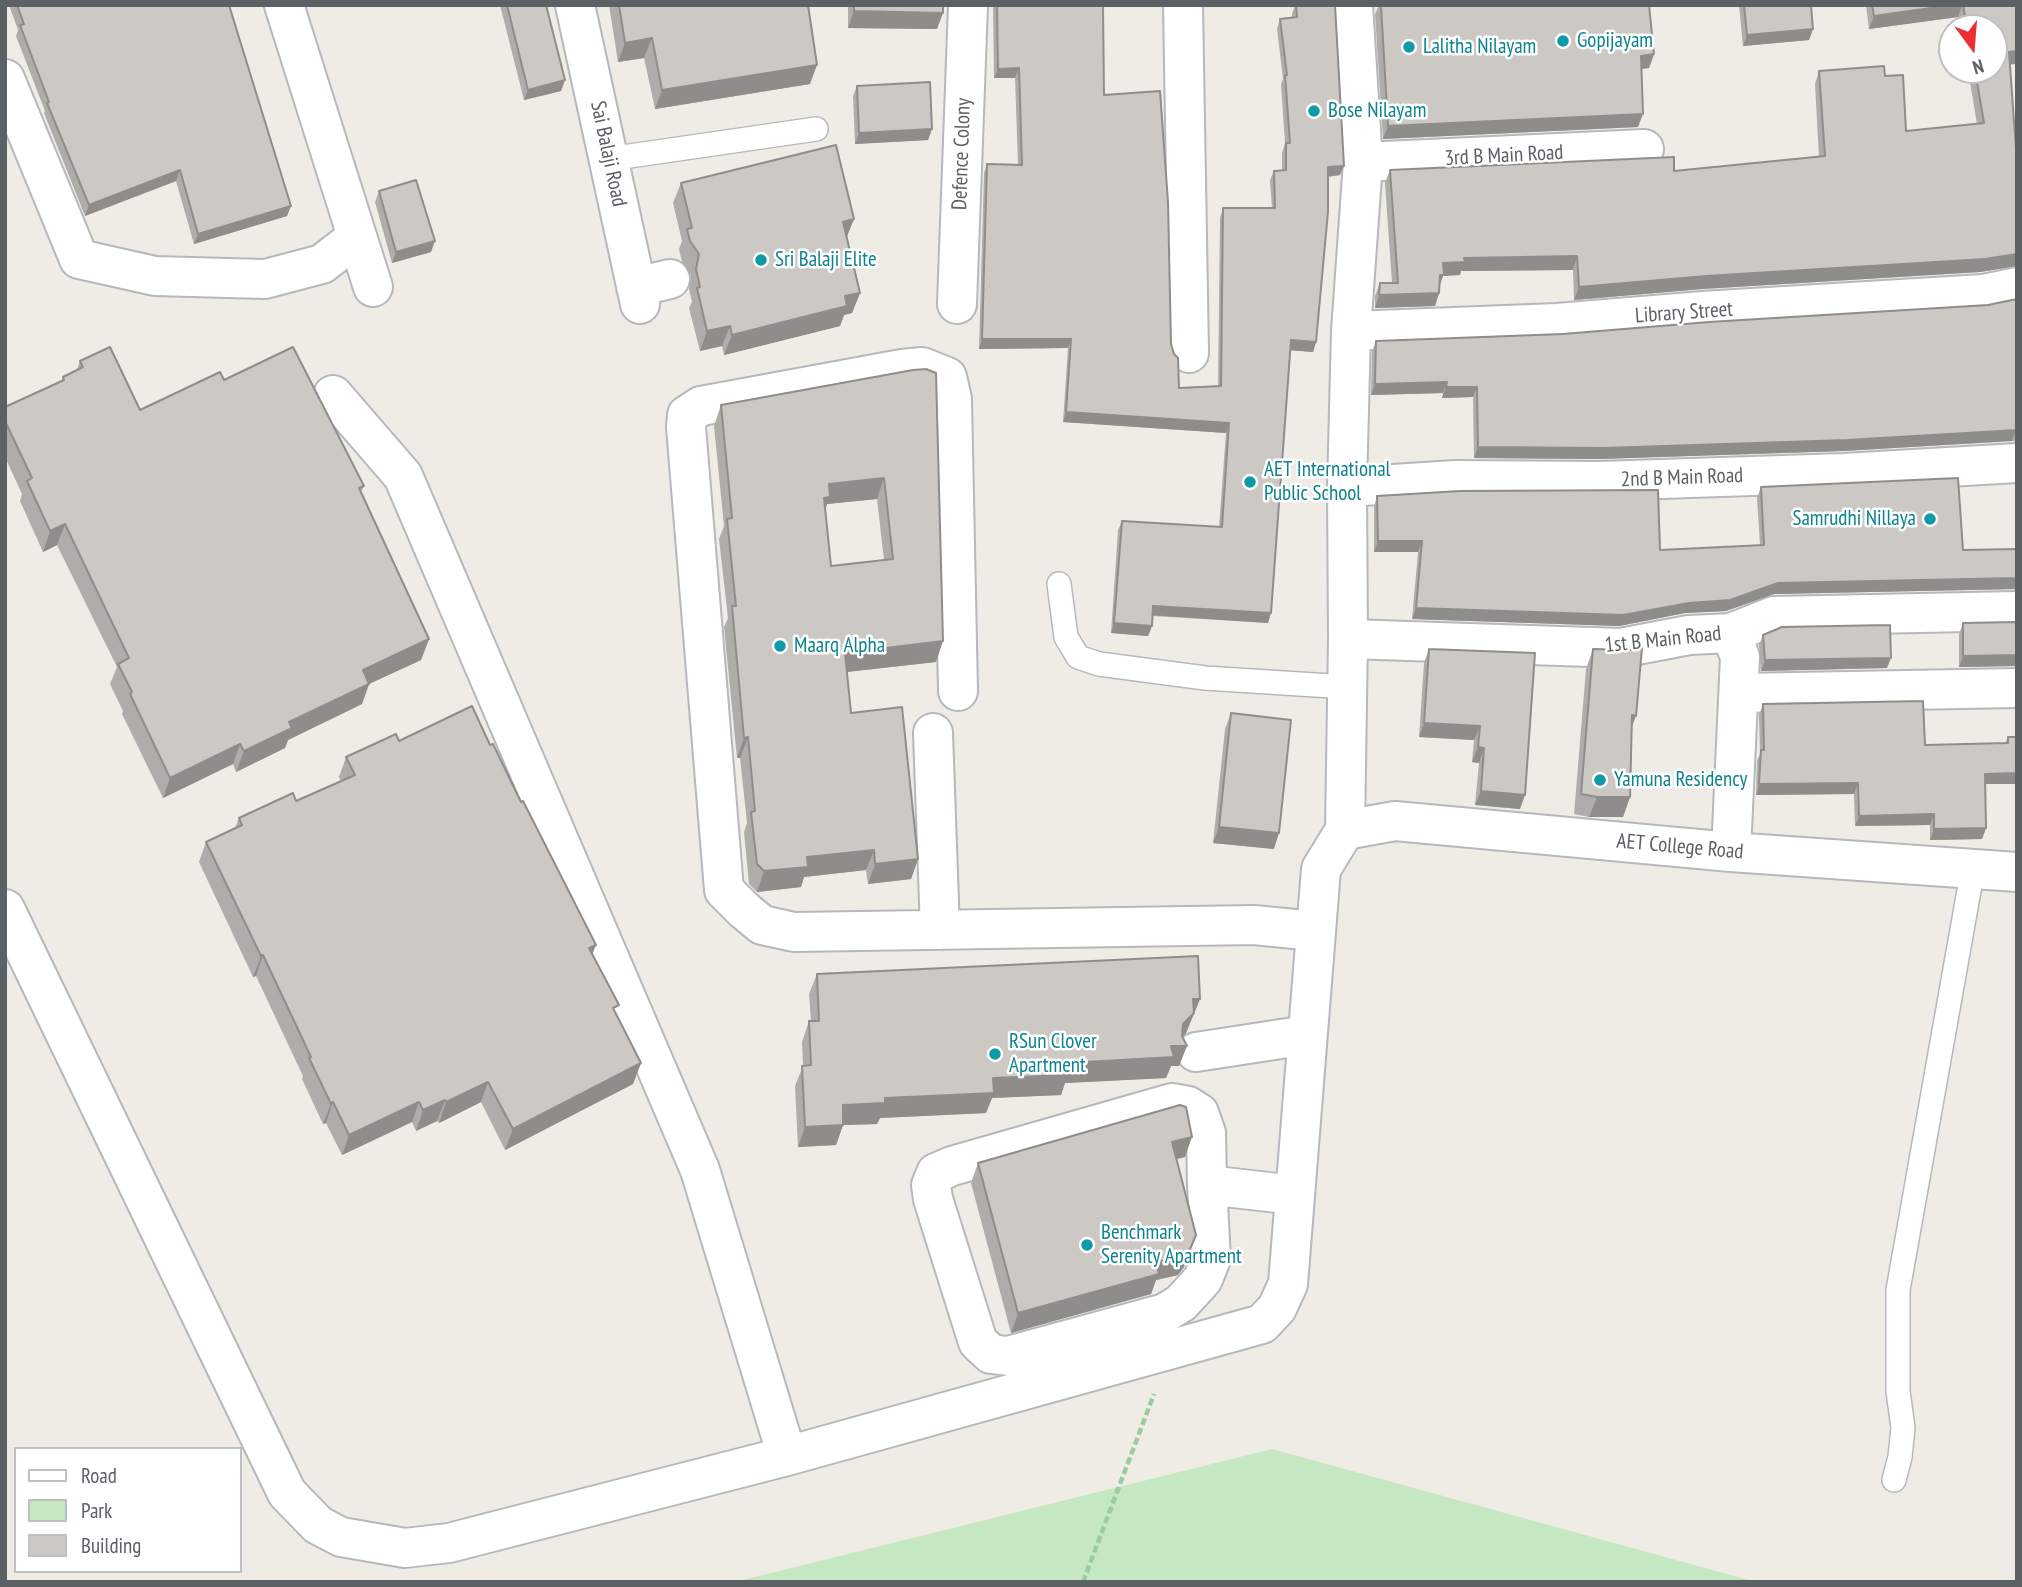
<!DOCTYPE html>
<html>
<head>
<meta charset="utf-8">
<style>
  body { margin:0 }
  #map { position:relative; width:2022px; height:1587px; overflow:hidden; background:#efece5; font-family:"PT Sans Narrow",sans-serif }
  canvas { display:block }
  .frame { position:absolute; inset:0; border:7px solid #5c6165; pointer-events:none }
  .legend { position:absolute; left:14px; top:1447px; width:228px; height:126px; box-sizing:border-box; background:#fff; border:2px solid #bec0c1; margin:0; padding:9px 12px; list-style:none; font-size:21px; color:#5c6165 }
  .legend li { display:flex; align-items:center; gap:14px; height:35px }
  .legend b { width:35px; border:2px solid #bec0c1 }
  .north { position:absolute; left:1938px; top:14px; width:70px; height:70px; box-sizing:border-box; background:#fff; border:2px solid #bec0c1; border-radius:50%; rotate:164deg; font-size:19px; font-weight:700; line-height:28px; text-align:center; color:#5c6165 }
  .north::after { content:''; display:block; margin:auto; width:24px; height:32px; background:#ec2e32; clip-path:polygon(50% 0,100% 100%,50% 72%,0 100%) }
</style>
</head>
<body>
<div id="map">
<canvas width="2022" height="1587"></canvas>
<div class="frame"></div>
<ul class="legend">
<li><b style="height:9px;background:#fff"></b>Road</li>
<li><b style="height:19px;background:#c5e7c1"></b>Park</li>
<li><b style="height:19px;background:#ccc9c4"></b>Building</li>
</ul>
<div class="north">N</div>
</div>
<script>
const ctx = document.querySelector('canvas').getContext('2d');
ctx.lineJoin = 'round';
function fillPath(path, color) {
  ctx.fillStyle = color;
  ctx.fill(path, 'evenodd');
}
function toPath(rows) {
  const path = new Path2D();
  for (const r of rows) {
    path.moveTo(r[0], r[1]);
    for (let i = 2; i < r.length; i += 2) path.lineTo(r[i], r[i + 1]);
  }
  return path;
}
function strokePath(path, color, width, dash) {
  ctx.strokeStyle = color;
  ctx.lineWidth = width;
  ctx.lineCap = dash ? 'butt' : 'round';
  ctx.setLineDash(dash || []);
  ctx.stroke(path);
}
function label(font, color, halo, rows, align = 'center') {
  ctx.font = font + ' "PT Sans Narrow",sans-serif';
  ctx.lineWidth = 5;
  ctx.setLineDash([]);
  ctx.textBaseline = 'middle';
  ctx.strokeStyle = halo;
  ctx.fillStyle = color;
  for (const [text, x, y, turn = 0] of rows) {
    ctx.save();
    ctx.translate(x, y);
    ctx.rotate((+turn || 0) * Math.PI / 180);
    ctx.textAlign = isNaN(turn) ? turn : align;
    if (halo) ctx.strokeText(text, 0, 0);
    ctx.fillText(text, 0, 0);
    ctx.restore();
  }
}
fillPath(toPath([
  [1272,1449,1756,1582,735,1582]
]), '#c5e7c1');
const service = toPath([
  [609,159,816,129],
  [1059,584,1066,637,1078,657,1099,664,1205,678,1347,687],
  [1894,1480,1900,1457,1903,1428,1898,1391,1898,1290,1973,868]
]);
const minor = toPath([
  [284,5,373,287],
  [575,5,640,304],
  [1183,5,1189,353],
  [5,79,79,259,155,276,265,279,322,264,357,237],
  [1363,162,1644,149],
  [636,287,670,279],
  [957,304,968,5],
  [1351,331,1557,323,1703,311,1983,294,2017,287],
  [333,395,403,476,700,1170,787,1456],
  [1347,487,1455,480,1599,481,1844,473,2017,463],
  [1348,639,1621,648,1689,635,1731,633,1774,616,2017,611],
  [958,691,952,399,947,377,922,367,902,369,701,406,687,415,686,427,724,890,744,910,762,925,794,932,1254,925,1315,931],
  [1739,693,2017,688],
  [933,733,940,930],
  [1345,830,1395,821,1731,852,2017,872],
  [1731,852,1740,657,1731,633],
  [5,909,287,1493,318,1525,341,1537,405,1548,449,1543,787,1456,1262,1324,1277,1308,1288,1284,1321,869,1345,830,1348,639,1347,487,1351,331,1363,162,1353,5],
  [1196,1052,1307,1035],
  [1207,1185,1206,1133,1199,1113,1188,1106,1172,1103,952,1166,936,1173,931,1185,933,1199,978,1342,991,1354,1008,1356,1165,1313,1181,1303,1194,1289,1203,1279,1211,1259,1207,1185,1295,1195]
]);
strokePath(service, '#b5b8bc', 26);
strokePath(minor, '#b5b8bc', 42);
strokePath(toPath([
  [1083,1582,1154,1394]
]), '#9bcba3', 4.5, [7, 3.5]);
strokePath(service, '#fff', 23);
strokePath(minor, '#fff', 38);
fillPath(toPath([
  [9,5,229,5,287,216,194,244,176,181,85,216,44,113,45,111,16,36,18,30],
  [500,5,546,5,565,80,561,91,524,100],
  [609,5,808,5,810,84,655,109,644,58,618,62],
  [848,5,943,5,937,29,848,28],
  [993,5,1103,5,1104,95,1171,344,1179,388,1218,387,1220,218,1223,208,1272,208,1270,180,1274,171,1282,170,1282,153,1285,143,1281,84,1283,79,1277,29,1280,19,1292,17,1292,14,1295,5,1340,175,1328,177,1316,342,1313,352,1290,350,1268,623,1152,616,1152,626,1148,636,1111,633,1118,530,1122,521,1219,527,1226,433,1063,422,1068,348,979,349,984,173,987,164,1018,165,1015,78,994,78],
  [1379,5,1649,5,1654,54,1649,68,1642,69,1638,127,1383,139,1375,14],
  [1739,5,1811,5,1813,29,1809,40,1743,46],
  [1866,5,2017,5,2010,64,2017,163,2017,266,1980,272,1702,289,1574,300,1573,270,1461,271,1460,275,1443,276,1439,286,1439,293,1435,306,1375,308,1375,296,1380,283,1392,283,1385,183,1390,170,1674,171,1819,157,1815,84,1819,71,1885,76,1906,131,1977,124,1968,70,1994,70,1994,28,1960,28,1958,17,1869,29],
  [857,86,932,129,928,140,855,144,853,96],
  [681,183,847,238,860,293,852,313,844,315,840,326,724,355,722,346,700,351,689,308,692,302,689,289,691,275,682,262,679,249,682,241,673,203],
  [379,191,431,252,392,263,375,202],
  [2017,299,2017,442,2012,441,1843,451,1599,459,1474,458,1473,397,1442,398,1443,393,1371,395,1372,352,1376,341,1563,334,1988,305],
  [80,361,140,410,224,380,364,486,361,492,429,639,421,660,369,684,362,704,288,740,285,748,236,772,233,764,163,798,122,714,123,711,110,684,117,667,57,545,43,552,20,501,22,494,5,457,5,407,61,381,63,377,77,370],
  [913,370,936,662,847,672,851,713,918,859,911,879,868,884,866,870,804,877,801,887,757,892,749,884,744,832,747,823,740,758,737,758,724,627,728,618,719,539,724,526,714,426,721,405],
  [877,499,884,560,831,566,825,511,827,504],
  [1761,487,1963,550,2017,549,2017,589,1774,594,1726,611,1685,613,1619,626,1412,619,1418,552,1374,552,1374,507,1377,496,1660,550,1760,545,1757,498],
  [2017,622,2017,666,1959,667,1959,634,1963,623],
  [1763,635,1887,668,1761,671,1759,645],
  [1429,649,1535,653,1520,809,1475,805,1479,763,1472,762,1474,740,1419,737,1424,663],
  [1593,649,1631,727,1630,797,1623,817,1589,817,1574,814,1586,669],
  [1763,704,1925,745,2005,743,2008,737,2017,737,2017,784,1985,784,1986,828,1982,839,1930,840,1930,825,1855,826,1854,794,1756,795,1757,761,1760,754,1759,715],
  [1231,713,1274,849,1213,843,1225,729],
  [399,741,490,745,592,954,616,1014,641,1063,633,1084,505,1150,481,1102,439,1123,437,1121,416,1131,412,1122,342,1155,326,1123,323,1124,302,1079,303,1076,256,976,253,977,199,862,206,842,235,828,239,818,296,801,341,781,339,777,346,757],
  [817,974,1200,999,1186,1033,1183,1037,1179,1066,1171,1066,1166,1078,1065,1083,1061,1095,992,1098,986,1113,880,1118,877,1124,843,1125,836,1145,798,1147,795,1086,803,1066,802,1042,809,1021,811,1021,809,994],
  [1185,1157,1176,1159,1184,1267,1178,1275,1156,1280,1151,1294,1011,1333,971,1183,978,1163]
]), '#afada9');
fillPath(toPath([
  [1952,5,1962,5,1958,17,1869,29,1874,16],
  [854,11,943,13,937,29,848,28],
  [1813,29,1809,40,1743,46,1747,35],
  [652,38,644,58,618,62,625,43],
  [2017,51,2017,64,2005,65,2009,52],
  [1654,54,1649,68,1637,69,1641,56],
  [817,65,810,84,655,109,662,90],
  [1019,68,1015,78,994,78,998,69],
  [565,80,561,91,524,100,528,90],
  [1643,114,1638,127,1383,139,1388,126],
  [932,129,928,140,855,144,859,133],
  [1344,166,1340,175,1324,177,1328,167],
  [180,170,176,181,85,216,89,205],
  [291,206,287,216,194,244,198,234],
  [854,219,846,239,843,222],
  [435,241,431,252,392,263,396,252],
  [2017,254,2017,266,1980,272,1702,289,1574,300,1579,287,1706,276],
  [1577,256,1573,270,1461,271,1460,275,1443,276,1439,288,1435,288,1443,263,1464,258],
  [860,293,852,313,844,315,840,326,724,355,732,335,845,296],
  [1439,293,1435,306,1375,308,1379,295],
  [730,326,722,346,700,351,707,331],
  [982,339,1071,339,1068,348,979,349],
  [1291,340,1316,342,1313,352,1287,350],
  [1447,382,1443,393,1371,395,1375,384],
  [1446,387,1477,387,1473,397,1442,398],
  [1066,412,1229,423,1226,433,1063,422],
  [2016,430,2012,441,1843,451,1599,459,1474,458,1478,447],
  [884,478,877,499,827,504,822,518,816,518,829,484],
  [65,524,57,545,43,552,50,531],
  [1378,541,1422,541,1418,552,1374,552],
  [2017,578,2017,589,1774,594,1726,611,1685,613,1619,626,1412,619,1416,608,1778,583],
  [1153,606,1271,613,1268,623,1150,615],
  [1114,623,1152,626,1148,636,1111,633],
  [429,639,421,660,369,684,362,704,288,740,285,748,236,772,244,751,289,722,363,670],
  [943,641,936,662,837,673,845,653],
  [2017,655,2017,666,1959,667,1963,656],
  [1891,658,1887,668,1761,671,1765,660],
  [1632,715,1636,716,1628,736],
  [1424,723,1480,726,1474,740,1419,737],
  [748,737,740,758,737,758,744,738],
  [240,744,233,764,163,798,170,778],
  [1478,747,1484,748,1479,763,1472,762],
  [2017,773,2017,784,1981,784,1985,774],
  [1858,783,1854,794,1756,795,1759,784],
  [1481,791,1525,795,1520,809,1475,805],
  [1597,797,1630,797,1623,817,1589,817],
  [1934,814,1930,825,1855,826,1859,816],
  [1219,827,1279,833,1274,849,1213,843],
  [1986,828,1982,839,1930,840,1934,829],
  [874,850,866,870,804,877,801,887,757,892,764,871,807,857],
  [918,859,911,879,868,884,875,864],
  [596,945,588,965,589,948],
  [263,955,256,976,253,977,261,956],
  [1193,999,1200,999,1186,1033,1175,1045],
  [1171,1046,1187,1046,1179,1066,1171,1066,1166,1078,1065,1083,1061,1095,992,1098,986,1113,880,1118,877,1124,843,1125,836,1145,798,1147,805,1127,843,1105,993,1078,1067,1063],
  [641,1063,633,1084,505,1150,513,1129],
  [488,1082,481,1102,439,1123,446,1102],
  [445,1100,437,1121,416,1131,423,1110],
  [333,1102,326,1123,323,1124,331,1104],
  [419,1102,412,1122,342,1155,349,1135],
  [1192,1137,1185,1157,1165,1162,1172,1142],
  [1196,1235,1184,1267,1178,1275,1156,1280,1151,1294,1011,1333,1018,1313,1156,1262]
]), '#8f8d89');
const building = toPath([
  [17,5,229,5,291,206,198,234,180,170,89,205,47,103,49,102,20,25,24,24,17,5],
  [507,5,546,5,565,80,528,90,507,5],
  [619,5,808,5,817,65,662,90,652,38,625,43,619,5],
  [854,5,943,5,943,13,854,11,854,5],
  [997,5,1103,5,1104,95,1160,91,1168,202,1171,344,1174,354,1178,358,1179,388,1221,386,1223,208,1275,208,1274,171,1286,170,1286,143,1290,143,1285,75,1287,75,1280,19,1297,17,1296,5,1335,5,1344,166,1328,167,1328,212,1316,342,1291,340,1271,613,1153,606,1152,626,1114,623,1122,521,1222,527,1229,423,1066,412,1071,339,982,339,987,164,1022,165,1019,68,998,69,997,5],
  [1381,5,1649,5,1654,54,1641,56,1643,114,1388,126,1381,5],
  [1744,5,1811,5,1813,29,1747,35,1744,5],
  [1872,5,1952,5,1874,16,1872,5],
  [1963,5,2017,5,2017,51,2009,52,2017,163,2017,254,1985,259,1706,276,1579,287,1577,256,1464,258,1465,262,1443,263,1444,275,1440,275,1439,293,1379,295,1380,283,1398,283,1390,170,1674,157,1674,171,1825,156,1819,71,1884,66,1885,76,1903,75,1906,131,1984,123,1975,70,1994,70,1994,28,1967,28,1963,5],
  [930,82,932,129,859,133,857,86,930,82],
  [836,145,854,219,843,222,860,293,845,296,847,306,732,335,730,326,707,331,697,288,700,287,696,269,699,254,690,241,687,229,692,228,681,183,836,145],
  [416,180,435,241,396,252,379,191,416,180],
  [2017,299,2017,430,1847,440,1603,448,1478,447,1477,387,1446,387,1447,382,1375,384,1376,341,1563,334,1709,322,1988,305,2017,299],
  [110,347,140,410,220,372,224,380,293,347,364,486,359,488,429,639,363,670,369,684,289,722,292,728,244,751,240,744,170,778,130,694,132,692,118,664,129,658,65,524,50,531,27,481,32,478,5,421,5,407,64,380,63,377,83,367,80,361,110,347],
  [926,369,936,373,943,641,845,653,851,713,902,707,918,859,875,864,874,850,807,857,808,867,764,871,757,864,751,812,755,811,748,737,744,738,732,606,736,606,727,519,732,518,721,405,913,370,926,369],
  [884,478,893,559,831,566,824,498,830,497,829,484,884,478],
  [1958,478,1963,550,2017,549,2017,578,1778,583,1730,600,1689,603,1623,615,1416,608,1422,541,1378,541,1377,496,1460,491,1658,490,1660,550,1764,545,1761,487,1958,478],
  [2017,622,2017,655,1963,656,1963,623,2017,622],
  [1890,625,1891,658,1765,660,1763,635,1782,627,1890,625],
  [1642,648,1636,716,1632,715,1630,797,1597,797,1581,794,1593,649,1628,650,1642,648],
  [1429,649,1535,653,1525,795,1481,791,1484,748,1478,747,1480,726,1424,723,1429,649],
  [1923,701,1925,745,2008,743,2008,737,2017,737,2017,773,1985,774,1986,828,1934,829,1934,814,1859,816,1858,783,1759,784,1761,750,1764,750,1763,704,1923,701],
  [472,706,490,745,493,744,521,802,523,801,596,945,589,948,619,1005,613,1008,641,1063,513,1129,488,1082,446,1102,445,1100,423,1110,419,1102,349,1135,333,1102,331,1104,309,1058,311,1057,263,955,261,956,206,842,242,825,239,818,293,793,296,801,355,775,346,757,396,734,399,741,472,706],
  [1231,713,1291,720,1279,833,1219,827,1231,713],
  [1198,956,1200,999,1193,999,1194,1013,1183,1024,1182,1036,1187,1046,1171,1046,1174,1057,1067,1063,1068,1075,993,1078,994,1093,885,1098,885,1103,843,1105,843,1125,805,1127,802,1066,811,1065,809,1021,819,1021,817,974,1198,956],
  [1180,1105,1186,1107,1192,1137,1172,1142,1196,1235,1191,1247,1185,1255,1156,1262,1159,1274,1018,1313,978,1163,1180,1105]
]);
fillPath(building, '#ccc9c4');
strokePath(building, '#8f8d89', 2);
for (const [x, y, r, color] of [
  [1563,41,7,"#0f9aa8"],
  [1409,47,7,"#0f9aa8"],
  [1314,111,7,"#0f9aa8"],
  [761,260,7,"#0f9aa8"],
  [1250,482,7,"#0f9aa8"],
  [1930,519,7,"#0f9aa8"],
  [780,646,7,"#0f9aa8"],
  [1600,780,7,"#0f9aa8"],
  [995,1054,7,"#0f9aa8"],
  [1087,1245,7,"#0f9aa8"]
]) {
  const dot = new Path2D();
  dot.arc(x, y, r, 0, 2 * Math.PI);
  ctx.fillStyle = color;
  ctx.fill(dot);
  strokePath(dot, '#fff', 2.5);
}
label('21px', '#0d838f', '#fff', [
  ["Gopijayam",1577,41],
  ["Lalitha Nilayam",1423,47],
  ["Bose Nilayam",1328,111],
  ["Sri Balaji Elite",775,260],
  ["AET International",1264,470],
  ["Public School",1264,494],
  ["Samrudhi Nillaya",1916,519,"right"],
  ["Maarq Alpha",794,646],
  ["Yamuna Residency",1614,780],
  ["RSun Clover",1009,1042],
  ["Apartment",1009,1066],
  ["Benchmark",1101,1233],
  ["Serenity Apartment",1101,1257]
], 'left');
label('21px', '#5c6165', '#fff', [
  ["Sai Balaji Road",608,154,78],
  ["Defence Colony",962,154,-88],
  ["3rd B Main Road",1504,156,-3],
  ["Library Street",1684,313,-4],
  ["2nd B Main Road",1682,478,-2],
  ["1st B Main Road",1663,640,-6],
  ["AET College Road",1680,847,5]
]);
</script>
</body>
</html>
